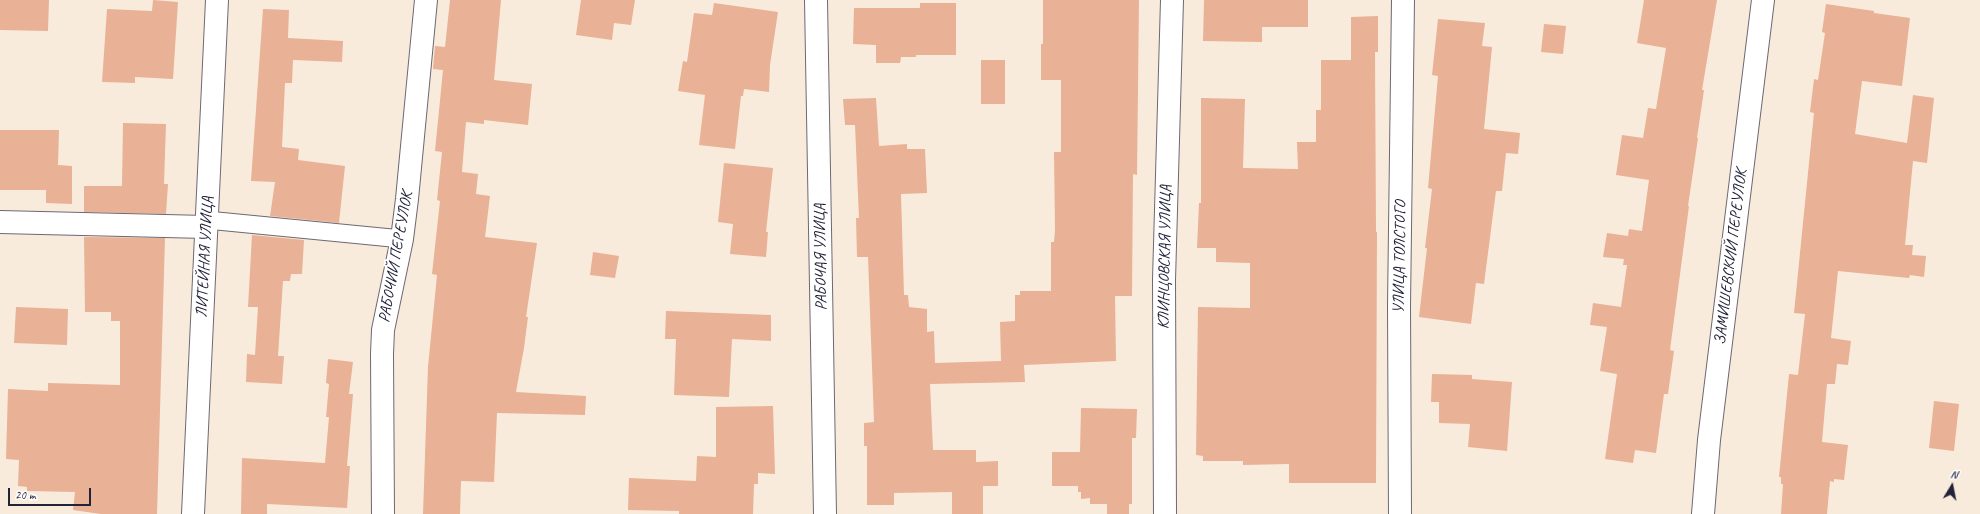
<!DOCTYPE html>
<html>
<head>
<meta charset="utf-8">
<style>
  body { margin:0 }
  #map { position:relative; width:1980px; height:514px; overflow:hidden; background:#f9ebdb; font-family:Caveat,sans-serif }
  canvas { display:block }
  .north { position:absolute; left:1932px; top:466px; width:40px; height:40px; -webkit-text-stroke:3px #fff; paint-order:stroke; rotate:10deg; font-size:11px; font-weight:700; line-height:16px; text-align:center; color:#22223b }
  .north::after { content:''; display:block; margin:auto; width:14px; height:18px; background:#22223b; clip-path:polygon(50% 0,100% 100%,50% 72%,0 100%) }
  .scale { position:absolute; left:8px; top:488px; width:83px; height:18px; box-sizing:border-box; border:2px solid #22223b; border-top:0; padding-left:5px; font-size:12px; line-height:14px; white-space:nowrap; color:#22223b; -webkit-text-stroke:3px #fff; paint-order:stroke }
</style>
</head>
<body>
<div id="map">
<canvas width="1980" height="514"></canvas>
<div class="north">N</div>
<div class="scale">20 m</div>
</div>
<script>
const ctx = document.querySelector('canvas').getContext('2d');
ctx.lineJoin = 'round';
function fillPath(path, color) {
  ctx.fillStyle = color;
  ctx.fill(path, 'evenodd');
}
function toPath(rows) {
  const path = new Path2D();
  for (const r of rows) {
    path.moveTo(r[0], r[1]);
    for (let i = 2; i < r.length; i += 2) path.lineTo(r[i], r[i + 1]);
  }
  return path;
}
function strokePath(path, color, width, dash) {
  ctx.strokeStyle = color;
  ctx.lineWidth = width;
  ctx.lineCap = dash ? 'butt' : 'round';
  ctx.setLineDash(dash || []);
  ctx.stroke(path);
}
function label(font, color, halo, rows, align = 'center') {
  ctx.font = font + ' Caveat,sans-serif';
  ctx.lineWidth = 3.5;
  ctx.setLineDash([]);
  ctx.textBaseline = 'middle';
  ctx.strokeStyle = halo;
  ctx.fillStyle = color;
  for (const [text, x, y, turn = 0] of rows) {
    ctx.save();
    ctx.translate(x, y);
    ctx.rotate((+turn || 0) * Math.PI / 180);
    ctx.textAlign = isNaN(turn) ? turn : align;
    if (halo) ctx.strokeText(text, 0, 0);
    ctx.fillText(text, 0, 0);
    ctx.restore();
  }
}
fillPath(toPath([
  [0,0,49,0,48,31,0,30],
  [153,0,178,2,173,79,135,77,135,83,102,82,107,9,152,11],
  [450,0,501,0,494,80,532,84,528,125,484,120,484,124,466,122,462,172,478,174,476,194,490,196,485,237,537,243,526,317,528,317,524,348,516,392,586,396,585,415,497,413,494,482,461,481,460,514,423,514,428,367,437,275,432,274,440,201,437,200,442,152,435,151,443,70,433,69,435,46,445,47],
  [581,0,635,0,631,25,614,23,612,40,576,35],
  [1043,0,1139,0,1137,175,1133,174,1132,296,1115,296,1116,361,1024,365,1025,382,930,384,933,450,976,450,976,462,998,461,998,486,983,486,983,514,952,514,952,492,894,493,894,505,867,505,867,446,864,446,864,423,874,422,868,257,857,257,856,218,859,218,855,125,845,125,843,99,876,98,879,146,907,144,907,149,925,149,927,193,901,194,904,295,908,295,909,307,927,309,927,332,934,331,935,363,1001,361,1000,322,1015,321,1015,295,1020,295,1020,291,1051,291,1051,242,1054,242,1055,230,1054,152,1061,152,1061,80,1041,80,1041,44,1043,44],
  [1204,0,1308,0,1308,27,1262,27,1262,42,1203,41],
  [1644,0,1717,0,1702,90,1704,90,1697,138,1698,138,1688,206,1689,206,1670,350,1674,351,1668,394,1664,394,1656,453,1635,450,1633,463,1605,459,1617,374,1600,371,1607,327,1590,325,1593,303,1621,307,1627,265,1623,265,1624,259,1603,257,1607,233,1628,236,1629,229,1642,231,1649,180,1616,175,1622,135,1643,138,1648,108,1656,109,1666,48,1637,43],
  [714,3,778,12,770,65,769,92,744,89,743,96,741,96,735,149,699,145,705,95,678,91,683,61,687,62,694,13,712,15],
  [920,3,956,3,956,55,916,55,916,57,901,57,900,63,876,63,876,45,853,44,854,8,920,8],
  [1826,4,1874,11,1874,13,1910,18,1902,86,1862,81,1855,134,1907,143,1913,95,1934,98,1927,163,1913,161,1905,245,1913,245,1912,255,1926,256,1924,277,1910,275,1909,278,1838,271,1831,338,1851,341,1848,365,1837,364,1835,384,1827,384,1822,442,1848,445,1844,480,1834,479,1834,482,1830,481,1827,514,1781,514,1783,484,1781,484,1781,477,1779,477,1789,374,1798,375,1805,314,1794,313,1814,113,1810,112,1814,79,1818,80,1825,33,1822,32],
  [263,9,289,10,288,38,343,41,342,62,293,60,292,83,285,83,282,147,299,149,298,160,345,166,339,223,270,216,275,182,251,181],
  [1378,16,1378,52,1375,52,1376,232,1377,232,1376,483,1289,483,1289,464,1243,465,1243,461,1203,461,1203,456,1196,455,1198,307,1250,308,1250,263,1216,262,1216,248,1197,248,1199,203,1201,203,1201,98,1245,99,1243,168,1298,169,1297,142,1316,142,1316,110,1321,110,1321,60,1351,60,1351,17],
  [1438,19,1485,23,1482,46,1492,47,1484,129,1520,133,1518,154,1506,153,1502,191,1496,191,1484,284,1476,283,1471,324,1419,317,1427,248,1425,248,1432,189,1428,188,1438,76,1432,75],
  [1544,24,1566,26,1563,54,1541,52],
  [981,60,1005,60,1005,104,981,104],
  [123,123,166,124,164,184,168,184,166,214,84,212,84,186,122,186],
  [0,130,59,130,58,165,72,166,72,204,46,203,46,190,0,190],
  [724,163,773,168,766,232,768,232,766,257,730,254,733,224,718,222],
  [252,235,304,240,302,274,291,274,290,281,283,281,278,356,284,356,282,384,246,382,247,354,255,355,258,307,248,307],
  [84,237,165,238,157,514,101,514,73,510,75,492,27,491,27,487,18,486,19,460,6,459,8,389,48,391,48,383,120,385,120,321,111,321,111,312,85,312],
  [593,252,619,256,615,278,590,275],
  [16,307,68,309,67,345,14,343],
  [666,311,771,315,771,341,732,339,729,397,674,395,676,339,665,339],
  [328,359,353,362,349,394,353,394,347,466,350,466,347,508,267,504,267,514,241,514,242,458,325,463,329,417,326,417,329,384,326,383],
  [1432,374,1472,375,1472,379,1512,382,1507,451,1468,447,1470,424,1439,423,1439,402,1431,402],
  [1934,401,1959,404,1954,451,1929,448],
  [773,406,775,474,758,473,758,484,754,484,753,514,679,514,679,511,628,510,629,478,696,481,697,456,716,457,716,407],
  [1081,408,1137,409,1136,438,1132,438,1132,504,1129,504,1129,514,1107,514,1107,504,1090,504,1090,498,1081,499,1081,492,1078,492,1078,486,1052,486,1052,452,1080,452]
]), '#e9b196');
const service = toPath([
  [207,220,402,239]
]);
const minor = toPath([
  [0,222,206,227],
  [193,514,217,0],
  [383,514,382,354,383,330,402,239,407,199,426,0],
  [1165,514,1164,280,1172,0],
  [1400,514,1399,306,1403,0],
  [1703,514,1709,440,1763,0]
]);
const tertiary = toPath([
  [816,0,825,514]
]);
strokePath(service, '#6d6873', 19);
strokePath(minor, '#6d6873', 24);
strokePath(tertiary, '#6d6873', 24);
strokePath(service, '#fff', 17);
strokePath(minor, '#fff', 22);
strokePath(tertiary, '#fff', 22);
label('16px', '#22223b', '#fff', [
  ["ЛИТЕЙНАЯ УЛИЦА",205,257,-87],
  ["РАБОЧИЙ ПЕРЕУЛОК",396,257,-80],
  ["РАБОЧАЯ УЛИЦА",821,257,-91],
  ["КЛИНЦОВСКАЯ УЛИЦА",1165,257,-89],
  ["УЛИЦА ТОЛСТОГО",1400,257,-89],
  ["ЗАМИШЕВСКИЙ ПЕРЕУЛОК",1731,257,-83]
]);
</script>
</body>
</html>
